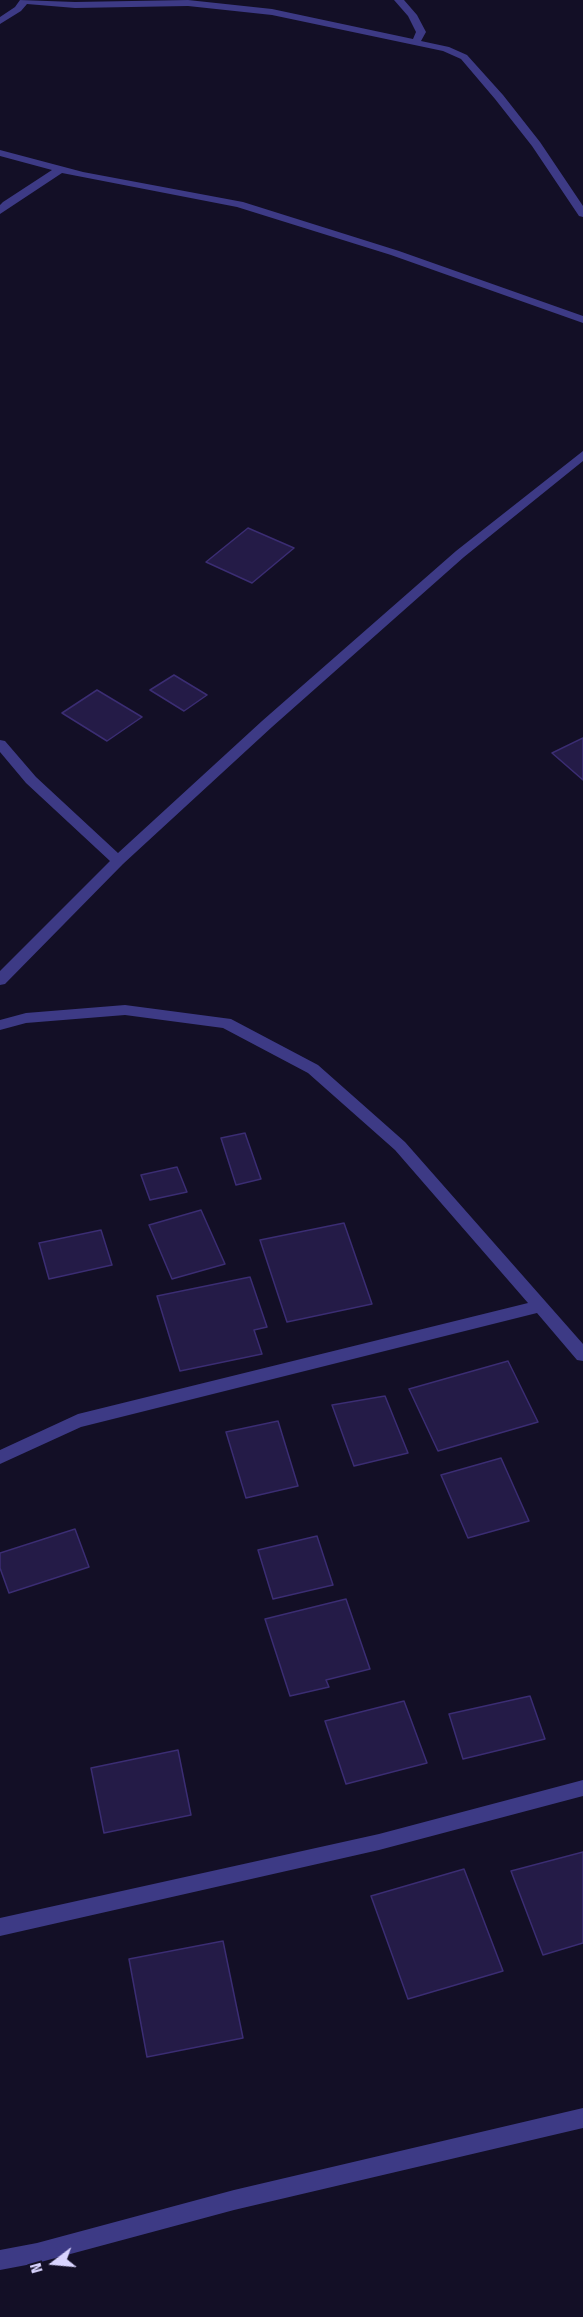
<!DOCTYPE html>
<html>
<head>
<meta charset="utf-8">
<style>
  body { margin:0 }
  #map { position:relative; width:583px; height:2317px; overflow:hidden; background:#130f26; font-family:"Fira Sans Condensed",sans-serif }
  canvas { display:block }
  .north { position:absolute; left:24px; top:2233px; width:60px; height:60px; -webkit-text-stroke:4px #130f26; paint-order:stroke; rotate:254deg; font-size:16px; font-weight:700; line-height:24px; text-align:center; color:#d9d4ff }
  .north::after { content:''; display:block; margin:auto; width:21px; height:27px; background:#d9d4ff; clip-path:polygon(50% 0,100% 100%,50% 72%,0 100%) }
</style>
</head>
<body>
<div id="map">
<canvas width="583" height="2317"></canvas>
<div class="north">N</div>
</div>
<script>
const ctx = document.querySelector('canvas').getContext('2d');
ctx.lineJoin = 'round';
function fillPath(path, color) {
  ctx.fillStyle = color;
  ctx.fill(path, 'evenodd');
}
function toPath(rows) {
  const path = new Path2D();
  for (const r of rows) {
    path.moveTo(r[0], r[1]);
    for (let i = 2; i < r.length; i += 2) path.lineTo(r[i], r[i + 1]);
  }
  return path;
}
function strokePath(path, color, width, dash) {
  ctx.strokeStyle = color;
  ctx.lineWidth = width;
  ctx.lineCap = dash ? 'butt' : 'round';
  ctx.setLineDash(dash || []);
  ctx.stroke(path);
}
const building = toPath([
  [248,528,294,548,252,583,206,562,248,528],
  [174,675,207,695,184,711,150,690,174,675],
  [97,690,142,717,107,741,62,713,97,690],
  [583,738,583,780,552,753,583,738],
  [245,1133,261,1179,236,1185,221,1138,245,1133],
  [177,1167,187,1192,150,1200,141,1175,177,1167],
  [201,1210,225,1264,172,1279,149,1225,201,1210],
  [344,1223,372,1304,287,1322,260,1240,344,1223],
  [101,1230,112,1265,49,1279,39,1243,101,1230],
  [250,1277,267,1327,254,1330,262,1354,180,1371,157,1296,250,1277],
  [508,1361,538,1422,438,1451,409,1389,508,1361],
  [385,1396,408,1453,354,1466,332,1405,385,1396],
  [278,1421,298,1486,246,1498,226,1432,278,1421],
  [501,1458,529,1521,468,1538,441,1475,501,1458],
  [75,1529,89,1567,9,1593,0,1568,0,1553,75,1529],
  [317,1536,333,1585,273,1599,258,1550,317,1536],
  [346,1599,370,1669,326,1680,329,1687,290,1696,265,1619,346,1599],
  [530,1696,545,1739,463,1759,449,1714,530,1696],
  [404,1701,427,1763,346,1784,325,1721,404,1701],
  [178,1750,191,1815,104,1833,91,1768,178,1750],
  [583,1852,583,1943,543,1955,511,1871,583,1852],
  [464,1869,503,1971,408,1999,371,1896,464,1869],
  [223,1941,243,2038,147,2057,129,1959,223,1941]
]);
fillPath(building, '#241b47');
strokePath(building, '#3b2d73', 1.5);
fillPath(toPath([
  [20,0,75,2,188,0,272,9,413,39,416,32,408,16,394,0,404,0,417,15,426,32,421,41,449,47,467,55,503,95,540,142,583,206,583,217,579,216,532,146,495,99,461,59,443,51,272,15,188,6,75,8,27,4,21,11,0,24,0,17,15,7,20,0],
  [0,150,83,172,243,202,399,251,583,316,583,323,391,255,237,207,62,173,0,214,0,205,3,202,52,170,0,156,0,150],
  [583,451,583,461,464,557,272,727,123,864,5,984,0,985,0,971,110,861,26,783,0,752,0,740,5,741,36,777,118,853,262,721,456,551,583,451],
  [125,1005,231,1019,318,1065,405,1142,583,1344,583,1361,577,1360,537,1313,81,1427,0,1464,0,1450,78,1414,528,1303,395,1150,308,1073,223,1028,125,1015,26,1023,0,1030,0,1020,26,1013,125,1005],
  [583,1780,583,1796,379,1850,0,1936,0,1918,379,1834,583,1780],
  [583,2108,583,2128,234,2210,37,2263,0,2270,0,2250,37,2243,234,2190,583,2108]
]), '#3d3a85');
</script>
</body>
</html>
